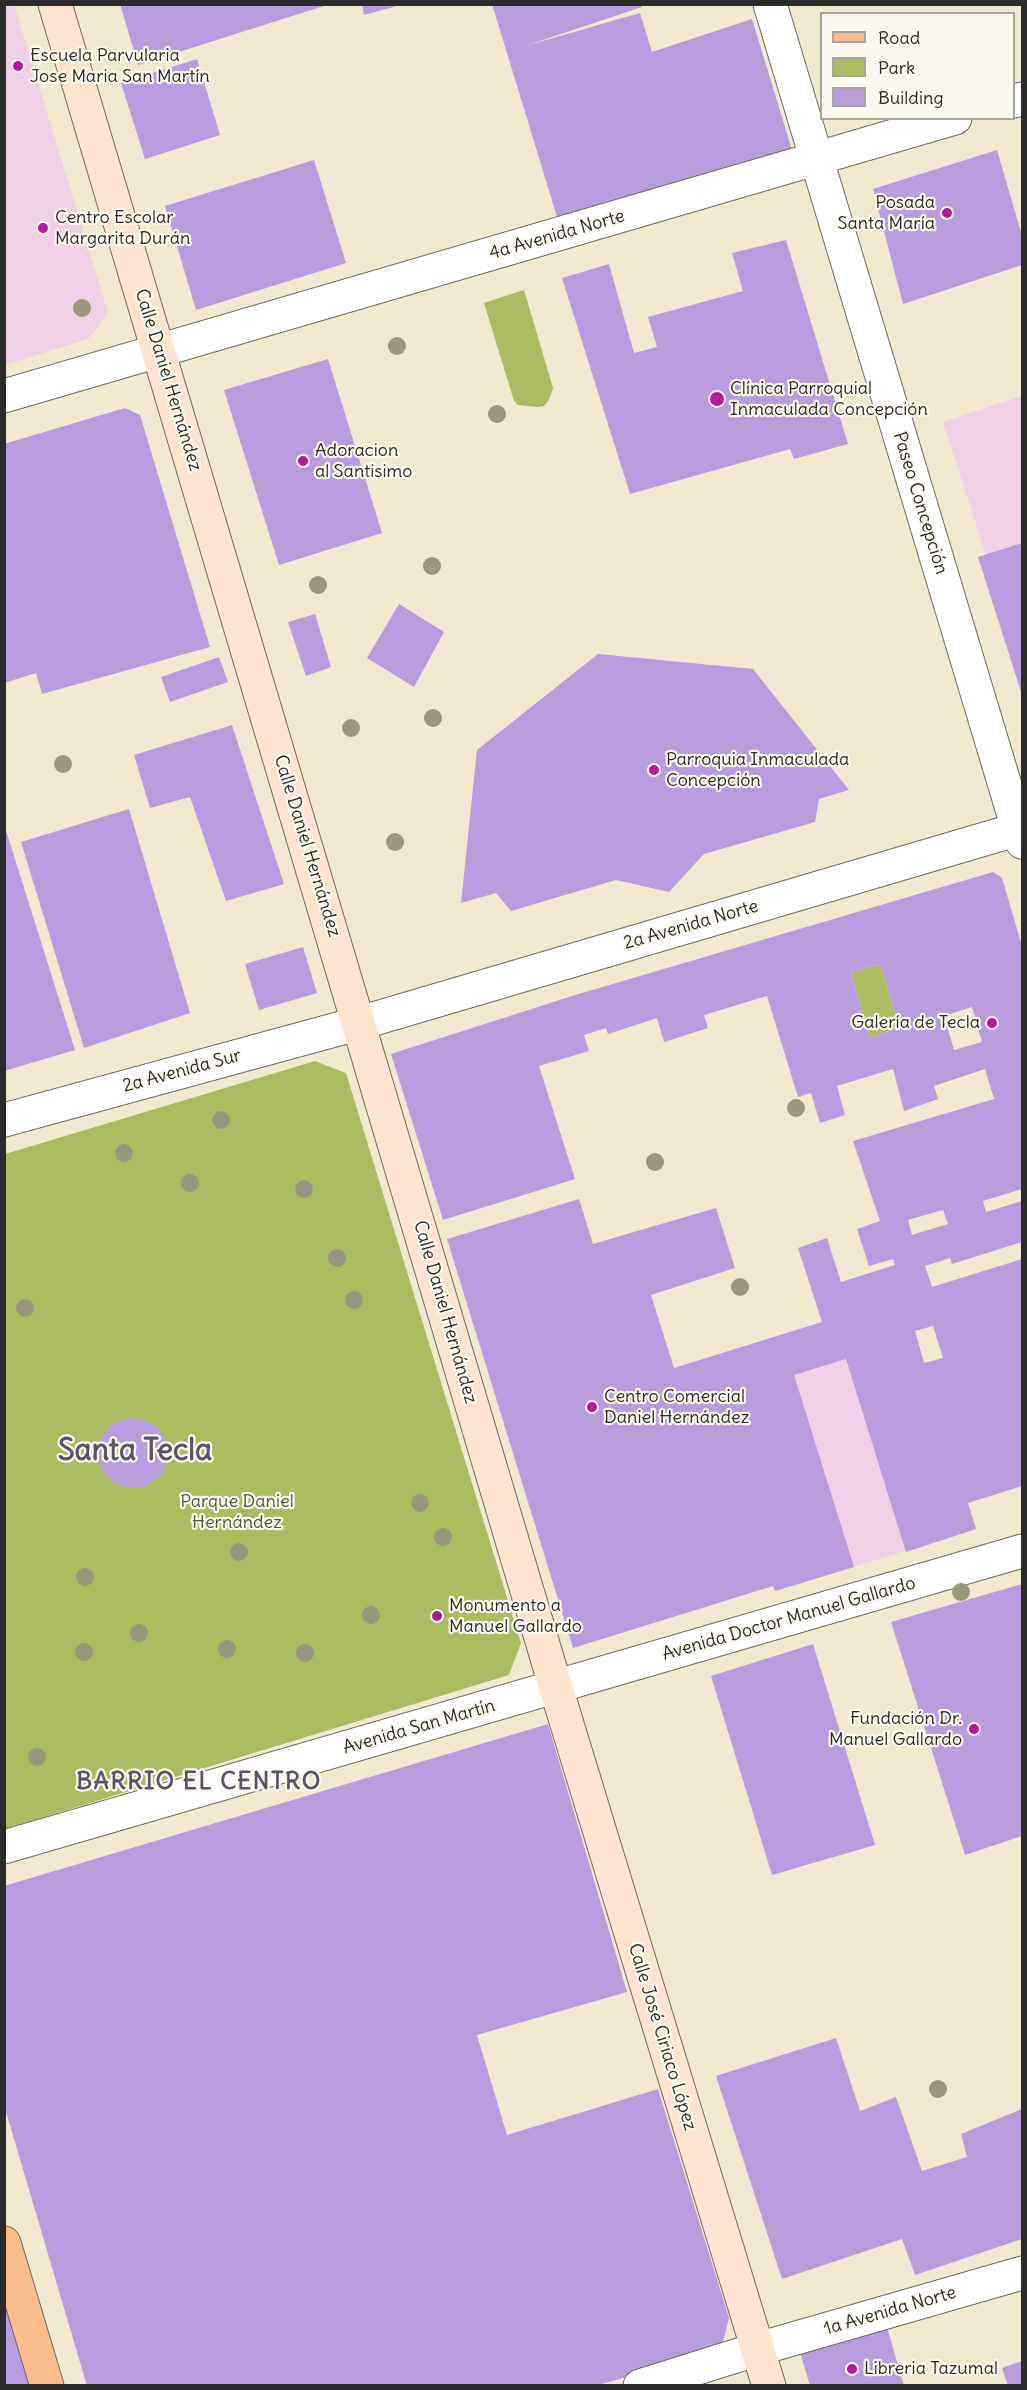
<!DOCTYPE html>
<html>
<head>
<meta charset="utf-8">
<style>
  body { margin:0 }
  #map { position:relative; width:1027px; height:2390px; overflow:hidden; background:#f0e9cf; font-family:Delius,sans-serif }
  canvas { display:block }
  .frame { position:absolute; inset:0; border:6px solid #2b2b2b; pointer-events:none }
  .legend { position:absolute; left:820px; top:12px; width:195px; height:108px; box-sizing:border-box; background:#fbf7ec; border:2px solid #a8a59f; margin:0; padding:8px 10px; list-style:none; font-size:18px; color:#2b2b2b }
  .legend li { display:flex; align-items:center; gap:12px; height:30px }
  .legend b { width:30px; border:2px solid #a8a59f }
</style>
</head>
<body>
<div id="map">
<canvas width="1027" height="2390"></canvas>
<div class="frame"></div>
<ul class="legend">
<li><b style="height:8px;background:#fabc8b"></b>Road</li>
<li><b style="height:16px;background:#abbc60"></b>Park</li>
<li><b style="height:16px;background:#b89cdd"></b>Building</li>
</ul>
</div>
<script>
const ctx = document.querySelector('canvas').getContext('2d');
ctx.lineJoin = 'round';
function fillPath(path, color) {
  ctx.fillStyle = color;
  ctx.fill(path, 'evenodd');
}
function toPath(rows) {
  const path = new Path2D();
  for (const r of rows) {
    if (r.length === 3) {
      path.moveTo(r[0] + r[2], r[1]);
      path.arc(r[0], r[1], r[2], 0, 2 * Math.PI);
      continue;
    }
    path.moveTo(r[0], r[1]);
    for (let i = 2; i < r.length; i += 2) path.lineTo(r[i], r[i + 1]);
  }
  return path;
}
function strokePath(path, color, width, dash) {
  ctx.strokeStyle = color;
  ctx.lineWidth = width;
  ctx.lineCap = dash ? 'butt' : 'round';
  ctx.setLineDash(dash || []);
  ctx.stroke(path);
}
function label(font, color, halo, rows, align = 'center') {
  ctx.font = font + ' Delius,sans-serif';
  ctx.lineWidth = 4.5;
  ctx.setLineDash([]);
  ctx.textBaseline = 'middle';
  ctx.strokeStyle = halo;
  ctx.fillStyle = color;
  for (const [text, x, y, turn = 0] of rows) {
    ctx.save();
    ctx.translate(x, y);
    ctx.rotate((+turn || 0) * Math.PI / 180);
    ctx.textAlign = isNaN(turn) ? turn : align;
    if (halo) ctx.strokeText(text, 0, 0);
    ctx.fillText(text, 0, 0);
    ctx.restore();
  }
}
fillPath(toPath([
  [14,4,108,313,88,339,5,365,4,5],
  [1022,396,1022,543,986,555,943,422],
  [904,1297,976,1529,775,1591,703,1359]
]), '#efd0e6');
fillPath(toPath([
  [524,290,553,388,549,400,544,406,538,407,518,405,514,401,484,303],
  [880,964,900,1028,870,1037,851,973],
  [315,1061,346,1073,521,1643,509,1675,5,1829,5,1154]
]), '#abbc60');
fillPath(toPath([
  [120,4,327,4,327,5,138,65],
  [362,4,401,4,401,5,364,15],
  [492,4,642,4,642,7,525,46,640,13,652,52,752,19,792,150,558,220],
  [197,59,220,135,145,159,121,83],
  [997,150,1022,236,1022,265,903,304,873,189],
  [314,160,346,263,196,310,165,206],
  [786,240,848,444,794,459,790,449,630,494,562,278,609,264,634,353,657,347,648,317,743,291,732,253],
  [328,359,382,533,279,565,224,390],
  [125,408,140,415,210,647,42,694,36,673,4,683,4,444],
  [1022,543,1022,695,978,557],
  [399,604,444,632,414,687,367,658],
  [315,614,331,667,306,676,288,622],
  [598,654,753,669,849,790,819,799,815,822,704,854,669,892,616,880,511,911,496,893,461,903,477,750],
  [219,657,228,682,170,702,161,677],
  [232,725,284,884,226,901,190,797,150,808,134,755],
  [129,809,190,1013,84,1048,21,842],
  [4,824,75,1050,4,1071],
  [993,872,1002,878,1022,946,1022,1189,983,1201,986,1212,1022,1201,1022,1242,952,1264,950,1258,925,1266,932,1287,1022,1259,1022,1486,968,1503,976,1529,906,1552,846,1359,794,1375,854,1567,775,1591,773,1586,573,1648,447,1239,579,1199,593,1244,716,1208,735,1268,651,1295,674,1368,822,1322,798,1248,827,1238,841,1282,895,1265,893,1259,869,1266,857,1229,880,1221,853,1141,994,1099,985,1069,934,1086,938,1099,904,1111,893,1069,837,1086,845,1115,820,1123,811,1093,798,1097,767,996,704,1015,708,1028,664,1042,657,1018,608,1034,606,1028,584,1035,589,1051,539,1066,575,1179,443,1220,391,1054,572,996],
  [880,964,900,1028,870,1037,851,973],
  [972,1007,982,1042,954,1050,944,1016],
  [943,1210,948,1224,912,1235,908,1220],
  [933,1326,943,1358,924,1363,915,1331],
  [303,947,317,993,259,1010,245,964],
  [133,1453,35],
  [1022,1584,1022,1836,965,1855,891,1622],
  [813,1644,875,1845,772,1875,711,1676],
  [548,1724,627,1992,477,2035,507,2135,658,2089,729,2318,721,2350,595,2386,87,2386,4,2105,4,1886],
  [836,2038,860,2111,896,2097,922,2171,967,2157,961,2134,1022,2109,1022,2239,915,2275,902,2239,782,2279,716,2076],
  [4,2288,34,2386,4,2386],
  [887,2327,904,2386,810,2386,800,2352],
  [1022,2361,1022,2386,1008,2386,1002,2368]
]), '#b89cdd');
const street = toPath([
  [770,4,1022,842],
  [1014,101,1022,99],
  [4,396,955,118],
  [4,1120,360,1023,1022,828],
  [4,1847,1022,1551],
  [640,2386,758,2349,1022,2273]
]);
const secondary = toPath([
  [55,4,556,1688,769,2386]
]);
const primary = toPath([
  [4,2243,47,2386]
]);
strokePath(street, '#706e64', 35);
strokePath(secondary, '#706e64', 35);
strokePath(primary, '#706e64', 35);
strokePath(street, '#fff', 33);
strokePath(secondary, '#fde4d1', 33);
strokePath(primary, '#fabc8b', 33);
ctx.fillStyle = '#99987e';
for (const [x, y] of [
  [82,308],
  [397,346],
  [497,414],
  [432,566],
  [318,585],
  [433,718],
  [351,728],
  [63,764],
  [395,842],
  [796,1108],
  [221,1120],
  [124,1153],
  [655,1162],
  [190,1183],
  [304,1189],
  [337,1258],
  [740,1287],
  [354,1300],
  [25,1308],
  [420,1503],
  [443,1537],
  [239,1552],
  [85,1577],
  [961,1592],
  [371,1615],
  [139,1633],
  [227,1649],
  [84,1652],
  [305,1653],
  [37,1757],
  [938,2089]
]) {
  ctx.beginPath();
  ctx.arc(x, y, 9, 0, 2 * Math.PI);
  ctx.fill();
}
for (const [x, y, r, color] of [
  [18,66,6,"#b5179e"],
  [947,213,6,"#b5179e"],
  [43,228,6,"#b5179e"],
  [717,399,8,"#b5179e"],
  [303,461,6,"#b5179e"],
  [654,770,6,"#b5179e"],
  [992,1023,6,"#b5179e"],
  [592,1407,6,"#b5179e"],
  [437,1616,6,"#b5179e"],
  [974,1729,6,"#b5179e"],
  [852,2369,6,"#b5179e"]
]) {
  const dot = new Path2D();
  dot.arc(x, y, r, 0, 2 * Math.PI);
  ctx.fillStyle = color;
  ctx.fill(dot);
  strokePath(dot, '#fbf7ec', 2);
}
label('18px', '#2b2b2b', '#fbf7ec', [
  ["Escuela Parvularia",30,56],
  ["Jose Maria San Martín",30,77],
  ["Posada",935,203,"right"],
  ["Santa María",935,224,"right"],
  ["Centro Escolar",55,218],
  ["Margarita Durán",55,239],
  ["Clínica Parroquial",730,389],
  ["Inmaculada Concepción",730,410],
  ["Adoracion",315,451],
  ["al Santisimo",315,472],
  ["Parroquia Inmaculada",666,760],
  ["Concepción",666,781],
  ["Galería de Tecla",980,1023,"right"],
  ["Centro Comercial",604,1397],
  ["Daniel Hernández",604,1418],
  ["Monumento a",449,1606],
  ["Manuel Gallardo",449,1627],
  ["Fundación Dr.",962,1719,"right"],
  ["Manuel Gallardo",962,1740,"right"],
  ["Libreria Tazumal",864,2369]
], 'left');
label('18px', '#2b2b2b', '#fbf7ec', [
  ["4a Avenida Norte",557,235,-16],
  ["Calle Daniel Hernández",168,380,73],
  ["Paseo Concepción",920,503,73],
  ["Calle Daniel Hernández",307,846,73],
  ["2a Avenida Norte",691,925,-16],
  ["2a Avenida Sur",182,1071,-15],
  ["Calle Daniel Hernández",445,1312,74],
  ["Avenida Doctor Manuel Gallardo",789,1619,-16],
  ["Avenida San Martín",419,1727,-16],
  ["Calle José Ciriaco López",662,2037,73],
  ["1a Avenida Norte",890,2311,-16]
]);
label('18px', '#51563b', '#fbf7ec', [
  ["Parque Daniel",237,1502],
  ["Hernández",237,1523]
]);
ctx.letterSpacing = '1.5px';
label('bold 24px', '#5c5369', '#fbf7ec', [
  ["BARRIO EL CENTRO",199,1782]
]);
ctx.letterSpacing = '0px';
label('bold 30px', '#5c5369', '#fbf7ec', [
  ["Santa Tecla",135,1451]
]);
</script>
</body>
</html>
